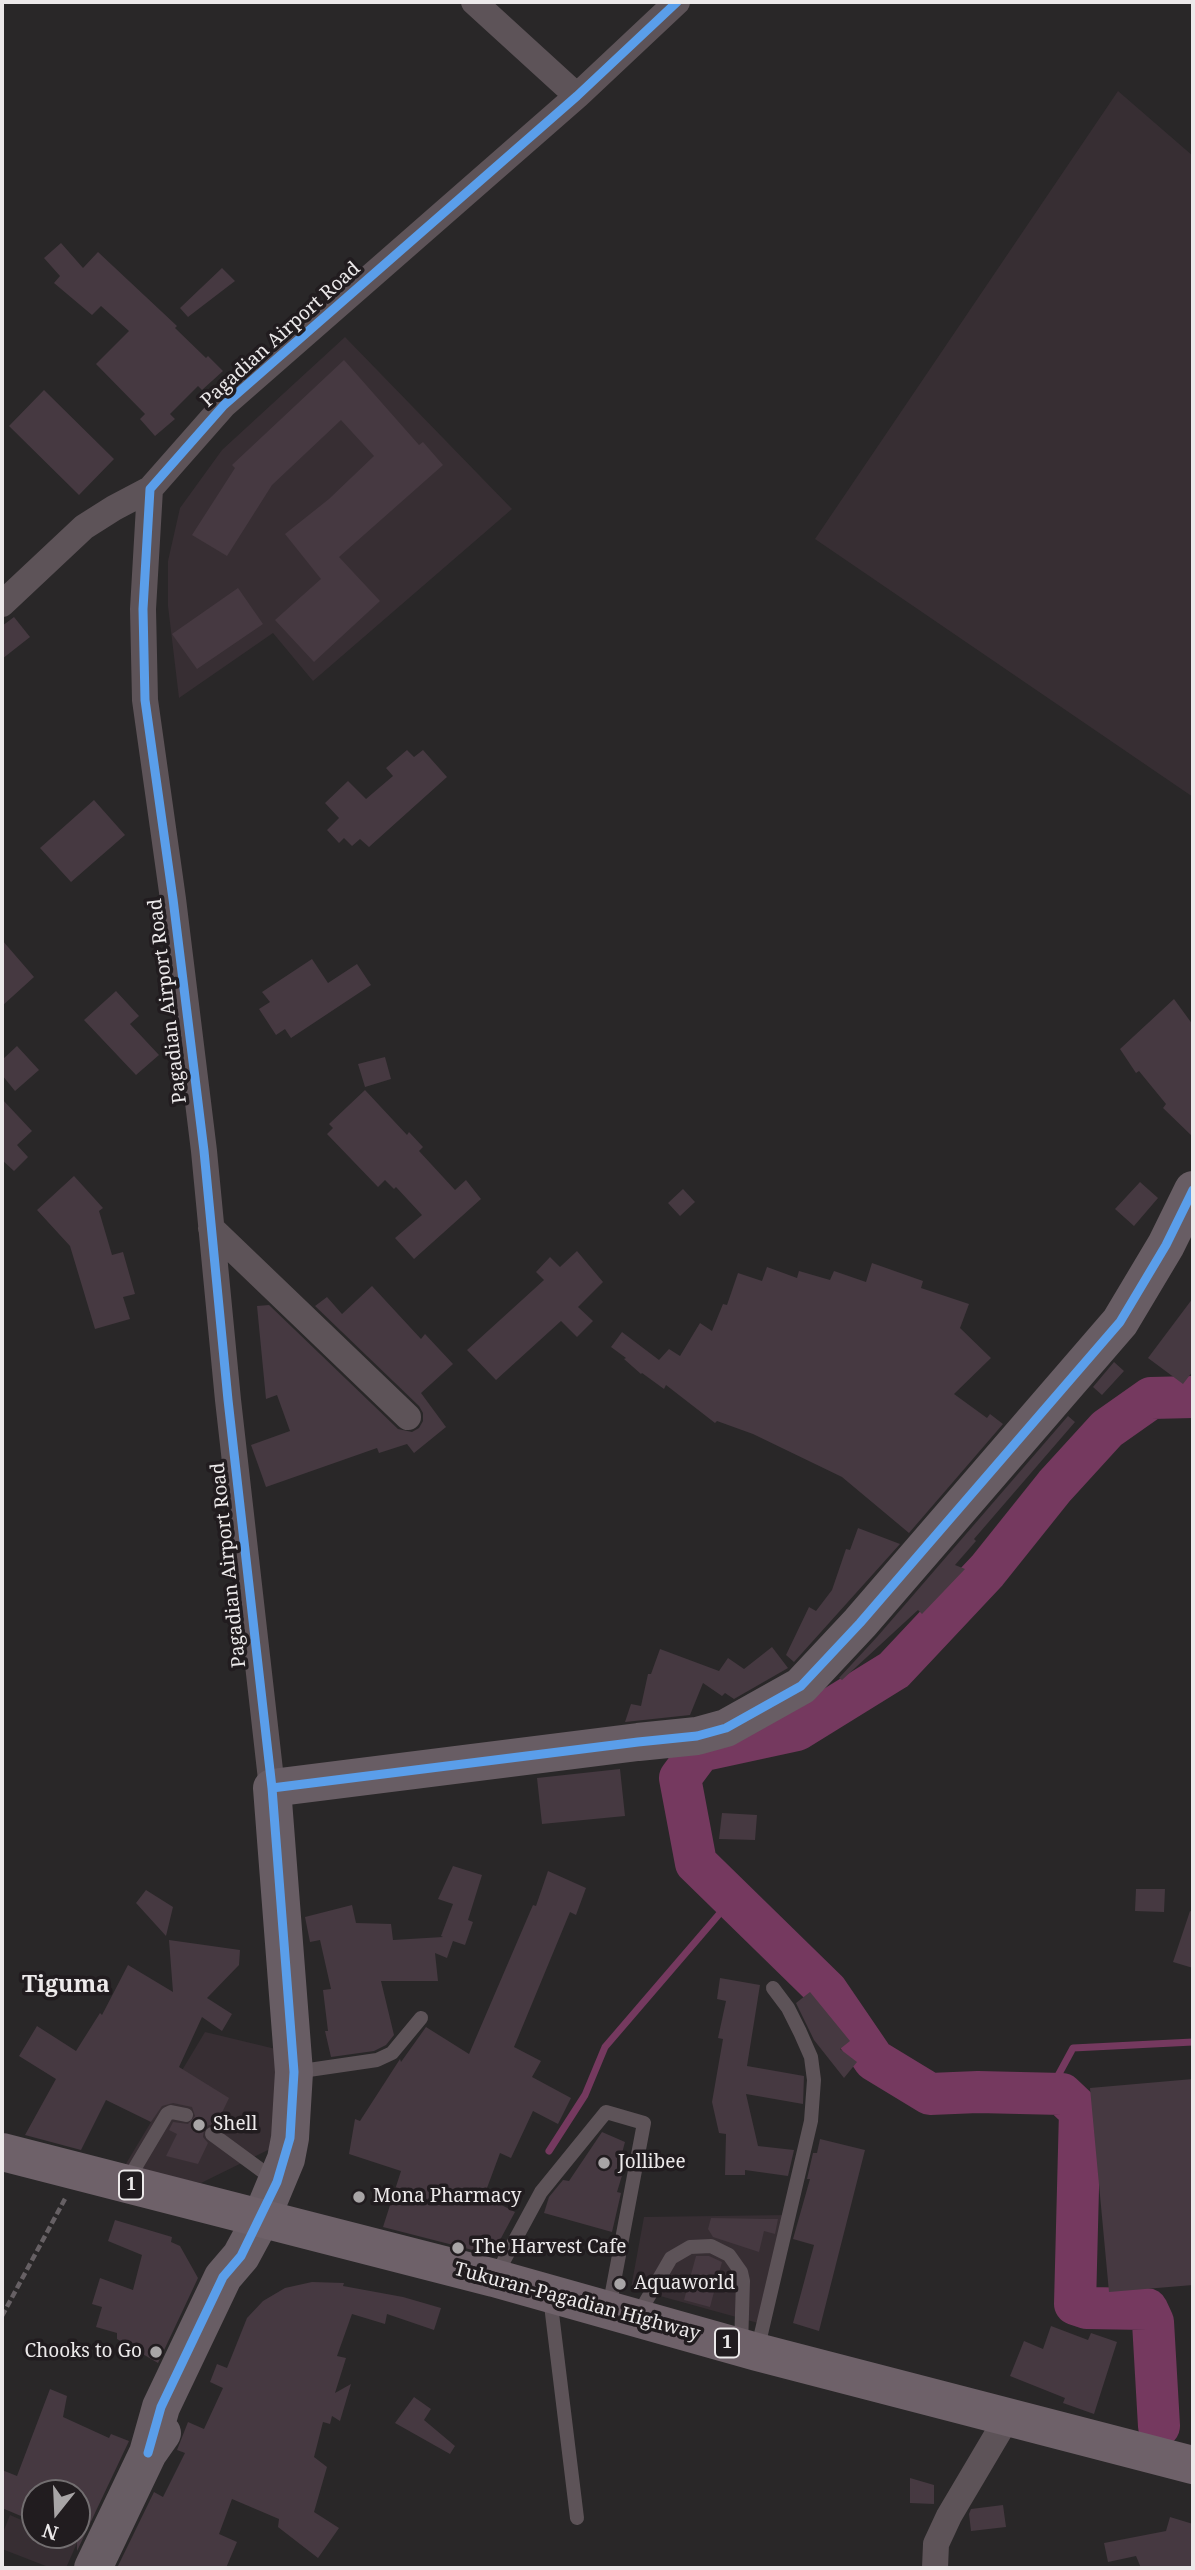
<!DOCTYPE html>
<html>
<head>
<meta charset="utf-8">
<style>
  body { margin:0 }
  #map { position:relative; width:1195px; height:2570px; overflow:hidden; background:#292728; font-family:"Noto Serif",serif }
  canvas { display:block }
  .frame { position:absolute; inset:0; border:4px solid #ece9ea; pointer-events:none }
  .north { position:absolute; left:21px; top:2479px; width:70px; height:70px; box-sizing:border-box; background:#211c1f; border:2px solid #726e70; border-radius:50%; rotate:198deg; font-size:19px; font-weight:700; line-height:28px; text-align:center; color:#ece9ea }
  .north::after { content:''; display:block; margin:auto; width:24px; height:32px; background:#a8a5a6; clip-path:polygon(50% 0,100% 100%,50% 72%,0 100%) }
</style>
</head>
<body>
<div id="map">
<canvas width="1195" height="2570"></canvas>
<div class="frame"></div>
<div class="north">N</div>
</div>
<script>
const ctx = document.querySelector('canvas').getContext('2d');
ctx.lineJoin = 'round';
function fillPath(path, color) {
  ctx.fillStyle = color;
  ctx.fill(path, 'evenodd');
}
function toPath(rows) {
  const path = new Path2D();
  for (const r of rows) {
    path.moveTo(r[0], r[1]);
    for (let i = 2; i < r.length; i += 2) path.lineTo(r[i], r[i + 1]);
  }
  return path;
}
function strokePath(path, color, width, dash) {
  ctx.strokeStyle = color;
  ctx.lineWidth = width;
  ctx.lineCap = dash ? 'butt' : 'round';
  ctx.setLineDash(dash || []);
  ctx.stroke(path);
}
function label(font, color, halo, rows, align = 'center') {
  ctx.font = font + ' "Noto Serif",serif';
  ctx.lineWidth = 7;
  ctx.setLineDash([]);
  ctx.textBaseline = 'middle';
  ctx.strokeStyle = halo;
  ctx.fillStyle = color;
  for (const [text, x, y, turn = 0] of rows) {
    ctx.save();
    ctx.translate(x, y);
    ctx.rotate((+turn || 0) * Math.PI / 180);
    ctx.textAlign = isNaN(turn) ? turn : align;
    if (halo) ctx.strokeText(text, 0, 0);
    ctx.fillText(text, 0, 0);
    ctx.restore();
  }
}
fillPath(toPath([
  [1118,91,1193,156,1193,797,815,539],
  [345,337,512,509,313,681,273,633,179,698,168,606,168,561,180,508,222,450],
  [205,2032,284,2051,270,2149,201,2183,124,2167],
  [787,2215,758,2323,631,2288,644,2217],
  [10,2515,35,2526,35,2535,57,2535,77,2543,66,2568,51,2568,2,2549,2,2535]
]), '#372e33');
strokePath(toPath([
  [1048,2094,1073,2048,1193,2042],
  [549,2151,585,2095,605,2047,733,1898]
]), '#75395f', 7);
strokePath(toPath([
  [1159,2426,1153,2322,1147,2309,1087,2308,1075,2304,1080,2111,1062,2094,978,2092,930,2094,874,2060,827,1991,696,1863,680,1778,700,1751,797,1730,894,1670,987,1571,1055,1486,1107,1429,1151,1398,1193,1397]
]), '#75395f', 42);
fillPath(toPath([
  [61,243,83,268,98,252,177,326,175,328,206,358,208,356,223,371,202,390,198,386,170,414,175,419,155,436,140,419,145,414,96,364,129,331,101,306,92,315,54,283,60,276,44,258],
  [222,268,235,281,188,317,180,308],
  [344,360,419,445,423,442,443,465,339,557,380,601,314,662,275,620,321,579,285,534,329,499,374,456,341,420,272,485,227,556,192,535,235,468,232,465],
  [44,390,114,459,79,495,9,426],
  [238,588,263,624,197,669,172,634],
  [14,617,30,637,2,659,2,626],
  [407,750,414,757,423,750,447,777,369,847,360,839,352,846,344,838,339,843,327,830,339,818,325,803,348,781,366,799,393,776,386,768],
  [94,800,125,835,71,882,40,848],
  [2,940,34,977,2,1006],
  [312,959,328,983,357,964,371,985,291,1038,285,1029,276,1035,259,1009,270,1002,262,992],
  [116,991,139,1016,130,1024,159,1055,136,1075,84,1020],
  [1174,999,1193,1025,1193,1137,1163,1108,1166,1104,1139,1071,1136,1073,1120,1049],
  [17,1046,39,1070,15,1091,2,1075,2,1060],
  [385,1057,391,1079,365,1087,358,1064],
  [365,1090,407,1135,409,1132,423,1147,419,1151,455,1190,466,1180,481,1199,414,1259,395,1238,422,1215,396,1187,394,1189,385,1180,378,1187,327,1134,333,1128,329,1124],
  [2,1099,32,1131,17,1145,28,1157,14,1171,2,1160],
  [74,1176,103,1208,99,1211,112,1255,123,1252,135,1294,123,1297,130,1319,95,1329,70,1246,37,1210],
  [1140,1182,1158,1198,1134,1226,1115,1209],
  [683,1189,695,1202,680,1216,668,1203],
  [577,1251,603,1282,578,1307,593,1321,577,1337,561,1321,496,1380,467,1350,544,1280,536,1272,550,1257,560,1267],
  [872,1263,923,1281,921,1288,969,1304,960,1328,991,1358,954,1394,987,1418,990,1414,1003,1424,909,1533,842,1477,753,1434,717,1421,715,1423,666,1385,664,1389,642,1373,641,1374,624,1359,626,1358,611,1347,622,1332,659,1360,669,1349,680,1356,700,1323,712,1331,723,1304,727,1305,738,1273,762,1281,767,1267,797,1278,799,1271,830,1280,834,1271,866,1282],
  [372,1286,421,1339,425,1334,453,1364,421,1393,446,1427,414,1453,407,1444,379,1453,377,1448,266,1487,251,1445,290,1431,277,1395,266,1399,257,1306,269,1305,398,1429,412,1432,419,1428,423,1421,423,1413,419,1406,315,1306,327,1297,342,1314],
  [1193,1298,1193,1371,1183,1384,1148,1358],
  [1114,1362,1124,1371,1102,1395,1093,1387],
  [1068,1416,1075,1422,974,1539,976,1541,955,1565,965,1569,922,1614,918,1610,842,1680,839,1678,877,1637],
  [858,1528,900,1544,794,1662,786,1655,809,1607,816,1611,832,1590,846,1549,850,1550],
  [772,1647,788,1668,734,1699,725,1693,722,1696,703,1683,690,1715,625,1722,631,1704,641,1706,648,1674,651,1674,660,1649,719,1671,728,1658,744,1669],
  [620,1769,625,1816,542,1824,537,1778],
  [722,1813,757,1815,755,1840,719,1839],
  [453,1866,482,1875,468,1920,473,1922,465,1945,453,1941,447,1958,435,1953,438,1981,381,1981,394,2035,386,2045,374,2051,331,2057,325,2031,328,2031,323,1990,331,1989,320,1940,310,1942,305,1917,352,1905,356,1923,391,1924,393,1940,443,1937,441,1936,453,1904,438,1899],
  [548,1871,586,1888,576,1915,570,1912,514,2047,541,2061,532,2077,571,2098,558,2124,533,2111,511,2158,500,2153,484,2196,515,2212,492,2255,383,2227,401,2171,349,2154,355,2119,360,2121,400,2059,401,2062,426,2027,469,2054,533,1905,536,1906],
  [1136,1889,1165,1889,1164,1912,1135,1911],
  [146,1890,173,1907,166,1936,136,1903],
  [1190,1911,1193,1912,1193,1968,1173,1962],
  [169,1940,240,1950,239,1965,207,1998,232,2014,222,2031,202,2017,179,2067,229,2098,216,2125,209,2125,204,2129,203,2137,208,2143,198,2164,166,2156,177,2134,169,2130,173,2122,188,2124,195,2116,192,2107,173,2103,162,2106,151,2122,106,2100,81,2150,25,2135,56,2079,19,2056,37,2026,76,2051,100,2013,102,2015,128,1965,173,1992],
  [720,1978,760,1985,747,2066,804,2076,803,2104,746,2094,758,2146,794,2150,788,2176,745,2170,745,2175,725,2175,726,2134,719,2133,712,2102,723,2039,718,2038,726,2001,717,1999],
  [810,1992,850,2041,840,2049,857,2062,844,2078,814,2040,796,2003],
  [1193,2079,1193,2285,1109,2292,1090,2088],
  [602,2132,625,2142,618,2168,624,2169,617,2192,621,2193,612,2232,544,2213,549,2197,563,2180,569,2181],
  [820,2139,865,2150,819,2331,793,2323,814,2245,793,2239,810,2179,807,2179,813,2153,817,2153],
  [711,2218,767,2219,778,2219,775,2234,764,2231,759,2252,713,2237,708,2229],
  [115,2220,172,2237,171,2242,180,2246,198,2278,158,2363,117,2339,117,2333,96,2327,102,2307,92,2304,100,2278,133,2290,142,2255,108,2241],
  [696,2256,709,2256,722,2262,710,2307,684,2300],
  [312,2282,344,2283,343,2286,403,2297,441,2308,434,2330,387,2314,385,2324,352,2314,337,2356,346,2358,335,2393,351,2384,340,2421,332,2416,330,2424,323,2422,314,2457,327,2467,314,2512,339,2528,318,2558,278,2527,279,2519,232,2499,219,2534,237,2542,226,2568,117,2568,154,2492,163,2497,185,2453,177,2450,188,2422,204,2429,223,2388,210,2382,217,2364,227,2368,247,2318,263,2301,285,2288],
  [1051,2326,1088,2340,1091,2333,1117,2342,1094,2414,1063,2403,1065,2398,1010,2376,1024,2341,1043,2349],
  [50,2389,67,2396,63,2417,109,2438,111,2434,129,2441,77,2551,77,2493,35,2493,35,2522,2,2508,2,2470,17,2476],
  [414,2397,431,2409,424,2420,455,2446,450,2454,395,2423],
  [910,2478,934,2485,934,2504,910,2503],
  [1003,2505,1006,2527,971,2531,969,2514,971,2509],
  [1170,2517,1193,2524,1193,2568,1141,2568,1136,2556,1108,2562,1104,2543,1166,2531]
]), '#463941');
strokePath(toPath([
  [2,2316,66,2197]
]), '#666064', 4.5, [7, 3.5]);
strokePath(toPath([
  [295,2072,377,2060,392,2053,421,2018],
  [212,2134,276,2181],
  [126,2183,167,2114,171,2112,186,2115],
  [495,2277,541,2192,606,2112,644,2123,609,2308],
  [550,2297,577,2518],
  [638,2315,671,2258,690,2247,711,2246,729,2255,741,2272,743,2281,741,2346],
  [757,2351,811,2121,814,2080,811,2057,800,2032,788,2008,773,1988]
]), '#5d5358', 14);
strokePath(toPath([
  [474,2,577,96],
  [2,604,84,527,114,508,150,489],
  [211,1228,408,1417],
  [272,1788,228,1400,204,1151,173,899,145,700,143,609,150,489,224,405,577,96,677,2],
  [935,2568,936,2544,949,2516,1007,2418]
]), '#5d5358', 26);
strokePath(toPath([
  [148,2453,161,2407,223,2277,241,2256,261,2219,286,2159,290,2138,294,2072,272,1788,638,1742,697,1736,726,1728,801,1686,860,1623,1120,1322,1166,1245,1193,1190],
  [93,2568,148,2453,162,2433]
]), '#685d64', 38);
strokePath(toPath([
  [2,2152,494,2278,757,2352,1193,2465]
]), '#6e6169', 38);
strokePath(toPath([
  [272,1788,638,1742,697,1736,726,1728,801,1686,860,1623,1120,1322,1166,1245,1193,1190],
  [148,2453,161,2407,223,2277,241,2256,277,2182,290,2138,294,2072,272,1788,228,1400,204,1151,173,899,145,700,143,609,150,489,224,405,577,96,677,2]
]), '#5a9eea', 9);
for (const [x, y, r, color] of [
  [199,2125,7,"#a8a5a6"],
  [604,2163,7,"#a8a5a6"],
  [359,2197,7,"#a8a5a6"],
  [458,2248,7,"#a8a5a6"],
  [620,2284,7,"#a8a5a6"],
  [156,2352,7,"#a8a5a6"]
]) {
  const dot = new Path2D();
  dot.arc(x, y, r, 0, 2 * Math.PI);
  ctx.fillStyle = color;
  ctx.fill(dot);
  strokePath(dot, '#211c1f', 2.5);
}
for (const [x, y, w] of [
  [131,2185,24],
  [727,2343,24]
]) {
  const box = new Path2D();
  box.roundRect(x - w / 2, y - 14.5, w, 29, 5);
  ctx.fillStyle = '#211c1f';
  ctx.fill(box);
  strokePath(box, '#ece9ea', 2);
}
label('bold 18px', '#ece9ea', null, [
  ["1",131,2185],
  ["1",727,2343]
]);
label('19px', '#ece9ea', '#211c1f', [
  ["Pagadian Airport Road",281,335,-42],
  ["Pagadian Airport Road",168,1001,-97],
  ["Pagadian Airport Road",229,1565,-96],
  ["Tukuran-Pagadian Highway",577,2302,15]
]);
label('19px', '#ece9ea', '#211c1f', [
  ["Shell",213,2125],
  ["Jollibee",618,2163],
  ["Mona Pharmacy",373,2197],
  ["The Harvest Cafe",472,2248],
  ["Aquaworld",634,2284],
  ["Chooks to Go",142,2352,"right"]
], 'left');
label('bold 23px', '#ece9ea', '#211c1f', [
  ["Tiguma",66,1985]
]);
</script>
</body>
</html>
